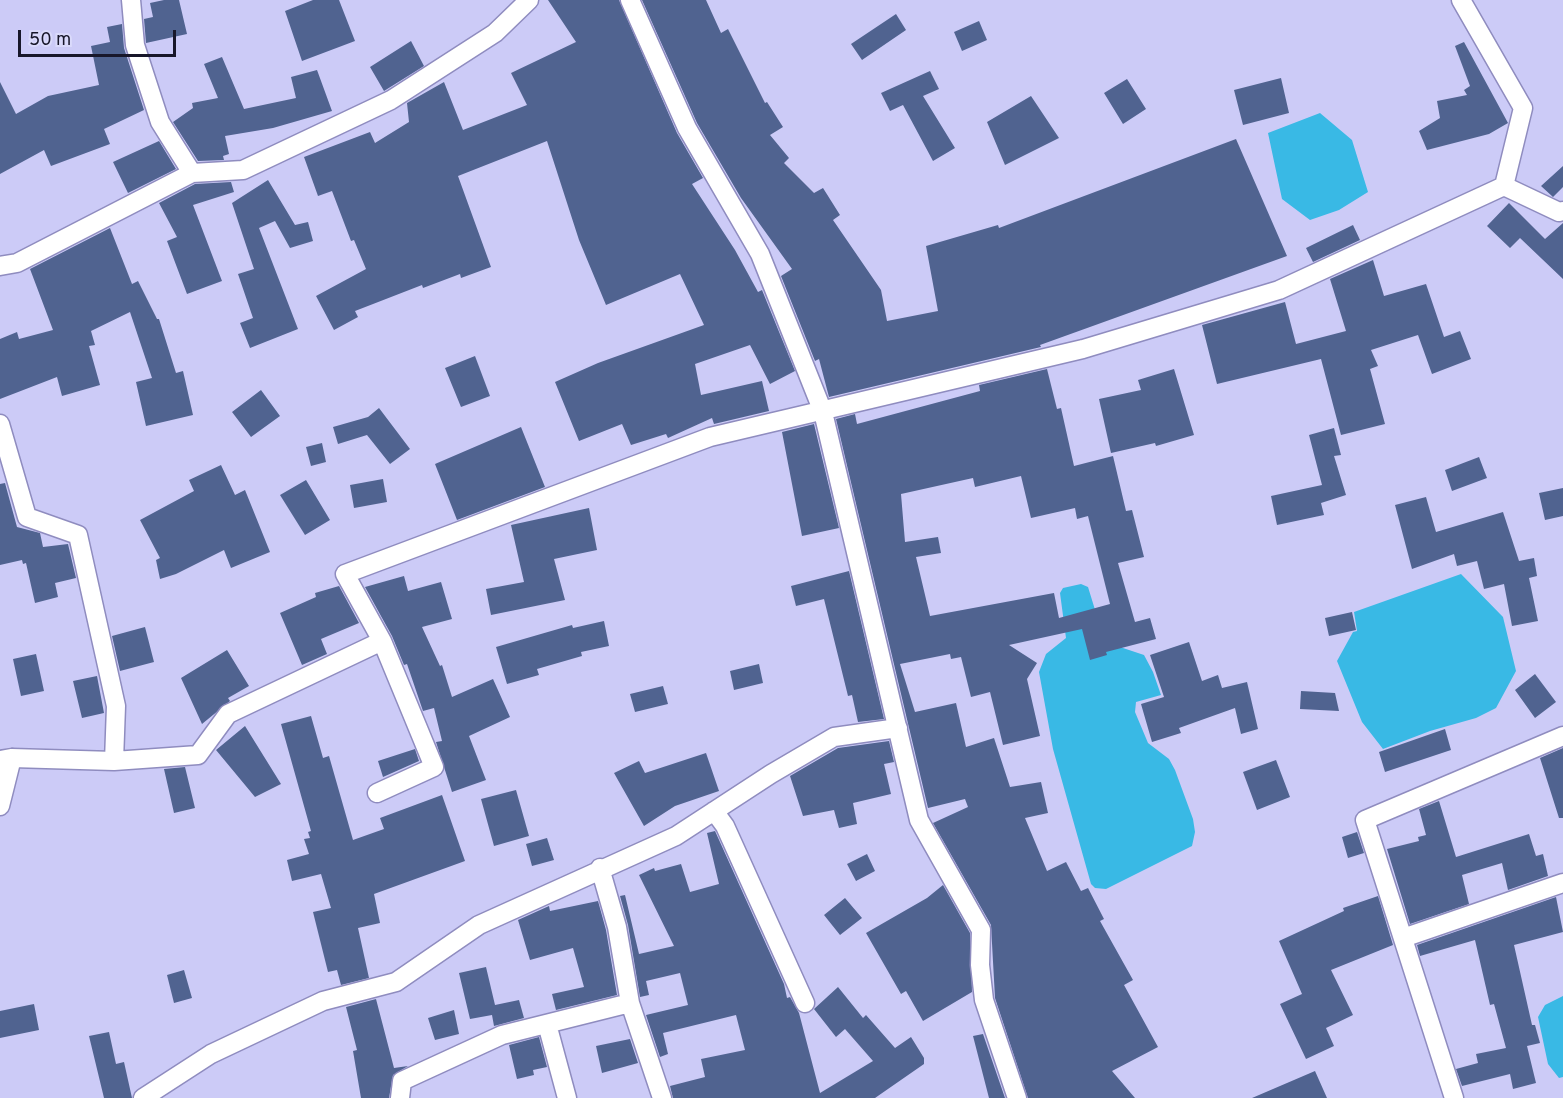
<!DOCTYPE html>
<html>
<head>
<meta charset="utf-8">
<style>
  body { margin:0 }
  #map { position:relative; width:1563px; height:1098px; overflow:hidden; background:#cccbf7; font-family:Overpass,sans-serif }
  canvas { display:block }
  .scale { position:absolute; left:18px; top:30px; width:158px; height:27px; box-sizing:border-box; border:3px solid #18172a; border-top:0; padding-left:8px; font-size:18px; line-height:21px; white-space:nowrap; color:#18172a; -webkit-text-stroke:4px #dadafb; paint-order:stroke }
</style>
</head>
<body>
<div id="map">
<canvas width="1563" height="1098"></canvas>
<div class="scale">50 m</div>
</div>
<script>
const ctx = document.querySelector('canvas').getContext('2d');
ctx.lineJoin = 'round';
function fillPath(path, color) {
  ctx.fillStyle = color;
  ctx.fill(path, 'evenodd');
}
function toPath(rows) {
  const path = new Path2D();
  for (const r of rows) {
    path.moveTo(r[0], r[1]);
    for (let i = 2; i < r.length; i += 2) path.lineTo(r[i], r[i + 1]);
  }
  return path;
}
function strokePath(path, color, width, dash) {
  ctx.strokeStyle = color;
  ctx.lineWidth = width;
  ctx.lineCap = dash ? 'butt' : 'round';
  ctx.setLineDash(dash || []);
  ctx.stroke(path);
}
fillPath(toPath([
  [1320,113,1352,140,1368,192,1339,210,1310,220,1282,199,1268,133],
  [1461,574,1503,617,1516,671,1496,708,1476,718,1430,731,1383,749,1362,722,1337,661,1353,632,1357,631,1354,612],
  [1081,584,1088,587,1100,626,1117,646,1144,655,1153,672,1161,695,1136,702,1135,712,1148,743,1169,759,1175,770,1193,819,1195,832,1192,846,1106,889,1095,888,1091,884,1053,749,1039,672,1046,654,1066,638,1060,593,1063,588],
  [1563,996,1563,1077,1559,1078,1548,1064,1538,1017,1545,1005]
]), '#39b9e5');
fillPath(toPath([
  [164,0,179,0,187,34,146,43,144,19,153,17,150,3],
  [313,0,339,0,355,41,302,61,285,11],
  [548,0,619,0,677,133,703,178,692,184,735,250,758,292,762,290,795,371,770,384,750,345,695,364,701,395,762,381,769,411,714,424,712,418,668,438,666,434,631,445,622,424,579,441,555,382,598,363,704,325,680,274,606,305,579,240,547,141,458,176,491,267,461,278,460,274,423,288,422,285,355,311,358,317,334,330,316,296,366,269,354,240,351,241,332,191,318,196,304,157,370,132,375,143,409,122,407,103,444,82,463,130,527,105,511,73,576,42],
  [642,0,706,0,721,33,728,29,765,103,767,102,783,127,770,135,789,158,784,163,814,193,823,188,840,215,833,220,881,290,887,321,938,311,926,246,998,225,999,228,1236,139,1287,256,1040,345,1041,347,829,397,819,359,815,361,781,276,792,269,741,198,697,123],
  [896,14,906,30,862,60,851,44],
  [979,21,987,40,962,51,954,32],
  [122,24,124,48,144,110,104,129,110,144,51,166,44,150,0,174,0,82,16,114,48,96,99,85,91,46,110,42,107,27],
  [411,41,424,66,384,91,370,67],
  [1464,42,1508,123,1489,134,1427,150,1419,131,1440,118,1437,101,1467,95,1464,90,1470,86,1455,46],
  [222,57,244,109,296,98,291,77,317,70,332,111,273,128,225,136,229,154,223,156,224,160,198,161,173,122,193,108,192,103,218,98,204,64],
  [930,71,939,89,923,96,955,148,933,161,903,105,890,111,881,93],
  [1281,78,1289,113,1243,125,1234,90],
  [1127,79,1146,109,1123,124,1104,93],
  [1031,96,1059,138,1005,165,987,122],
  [159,141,176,169,128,193,113,162],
  [1563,166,1563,187,1553,197,1541,186],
  [268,180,295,225,308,222,313,241,290,248,275,221,259,228,298,329,250,348,240,323,253,318,238,274,254,269,232,203],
  [231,182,234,192,193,205,222,281,187,294,167,241,177,237,159,203,195,184],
  [1509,203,1545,239,1563,223,1563,279,1520,238,1510,248,1487,226],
  [1353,225,1360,240,1313,262,1306,248],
  [110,228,132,284,138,281,157,319,159,319,176,373,183,371,193,415,146,426,136,382,152,378,130,312,91,331,95,345,89,346,100,385,62,396,57,377,0,399,0,339,17,332,19,339,53,330,30,269],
  [1373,260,1384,296,1426,284,1444,337,1460,331,1471,359,1432,374,1418,335,1371,350,1378,366,1370,369,1385,424,1341,435,1321,359,1217,384,1202,325,1285,302,1296,344,1346,331,1330,279],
  [475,356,490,396,461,407,445,368],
  [1047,369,1057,409,1061,408,1074,466,1113,456,1126,511,1132,510,1144,557,1118,563,1135,622,1150,618,1156,639,1106,652,1107,655,1090,660,1082,629,1009,645,1037,663,1027,679,1040,736,1003,745,990,692,971,697,961,657,951,659,950,654,900,664,915,712,956,703,966,747,994,738,1010,787,1041,782,1048,813,1025,818,1047,871,1066,862,1081,891,1088,888,1104,919,1100,921,1133,980,1124,985,1158,1047,1112,1071,1135,1098,1028,1098,995,998,991,925,933,823,968,807,965,799,928,808,836,419,855,414,857,424,980,391,979,385],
  [1021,476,1031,518,1075,508,1077,519,1088,516,1110,604,1059,618,1054,593,930,616,916,557,941,553,938,537,905,542,901,494,973,478,975,487],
  [1174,369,1194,435,1156,446,1155,443,1111,453,1099,399,1141,390,1138,380],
  [261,390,280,416,251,437,232,412],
  [379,408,410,449,390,464,367,435,338,444,333,427,368,417],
  [814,424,839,528,802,536,782,432],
  [521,427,545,487,457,520,435,464],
  [1334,428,1341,455,1334,456,1346,495,1321,503,1324,515,1277,525,1271,496,1322,485,1309,435],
  [322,443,326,462,311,466,306,447],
  [1479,457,1487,478,1452,491,1445,470],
  [221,465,235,495,245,490,270,552,231,568,224,550,176,574,160,579,156,560,160,558,140,520,194,491,189,480],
  [383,479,387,502,354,508,350,485],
  [306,480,330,520,305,535,280,495],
  [5,483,17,527,40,533,43,547,68,544,76,578,55,583,58,597,35,603,26,563,23,564,22,560,0,565,0,484],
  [1563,488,1563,516,1545,520,1539,493],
  [1426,497,1436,532,1503,512,1519,561,1534,558,1537,576,1529,578,1538,621,1512,626,1504,584,1484,589,1477,561,1457,566,1454,554,1412,569,1395,505],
  [589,508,597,550,554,559,565,600,491,615,486,589,524,582,511,525],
  [849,571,884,719,858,722,852,695,848,696,824,599,796,606,791,586],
  [404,576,408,591,441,582,452,619,422,627,440,666,442,665,452,697,493,679,510,717,469,736,486,780,452,792,436,742,442,741,434,708,423,711,407,664,404,665,392,636,365,587],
  [339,586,359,623,321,639,327,654,302,665,280,613,316,597,315,593],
  [1352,612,1356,630,1329,636,1325,618],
  [604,621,609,646,581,652,582,656,537,669,539,675,507,684,496,647,572,625,573,628],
  [145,627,154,662,120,671,112,636],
  [1189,642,1202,681,1218,675,1222,688,1247,682,1258,729,1241,734,1235,708,1179,728,1181,733,1152,742,1141,704,1164,697,1150,655],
  [227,650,249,686,228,698,230,701,202,724,181,678],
  [36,654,44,691,21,696,13,659],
  [759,664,763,683,734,690,730,671],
  [1535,674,1556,702,1535,718,1515,690],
  [97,676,104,713,82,718,73,681],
  [663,686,668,704,635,712,630,694],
  [1301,691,1335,693,1339,711,1300,709],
  [311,716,323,758,329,756,353,840,384,829,380,818,442,795,465,861,374,894,380,923,358,928,369,978,341,985,337,970,328,972,313,912,331,908,321,874,292,881,287,860,309,854,304,839,310,838,308,832,311,831,281,724],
  [245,726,281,784,255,797,216,750],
  [1445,729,1451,750,1385,772,1379,752],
  [889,741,894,762,884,764,891,794,853,803,857,824,839,828,834,810,803,816,790,776,838,748],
  [1563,748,1563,818,1559,818,1540,758],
  [415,749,419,761,383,777,378,761],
  [706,753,719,791,675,806,644,826,614,773,639,761,645,773],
  [1276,760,1290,797,1257,810,1243,772],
  [185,767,195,808,174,813,164,769],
  [516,790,529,836,494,846,481,799],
  [1439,801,1456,857,1529,834,1536,856,1543,854,1548,876,1508,890,1502,863,1462,875,1469,904,1410,924,1387,849,1419,841,1418,837,1426,835,1419,809],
  [715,831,784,984,787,998,790,997,799,1013,820,1093,873,1061,845,1029,836,1037,814,1009,838,987,863,1018,866,1015,895,1048,911,1037,924,1058,924,1064,875,1098,673,1098,670,1086,705,1077,701,1059,745,1050,736,1015,663,1033,668,1054,660,1057,646,1015,688,1005,680,973,646,981,649,995,640,997,628,925,620,896,625,895,639,954,674,946,639,875,654,868,655,871,681,864,690,892,719,884,707,833],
  [1357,832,1364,853,1348,858,1342,837],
  [547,838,554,860,532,866,526,844],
  [867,854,875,871,856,881,847,864],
  [943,885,970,933,972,992,923,1021,906,991,901,994,866,933,927,898],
  [1378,896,1393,945,1331,970,1353,1015,1326,1028,1334,1046,1306,1059,1280,1004,1302,994,1279,941,1344,911,1343,908],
  [1556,897,1563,932,1514,945,1532,1025,1535,1025,1540,1043,1527,1046,1536,1083,1513,1089,1510,1074,1462,1086,1456,1069,1478,1063,1476,1054,1506,1048,1494,1004,1490,1005,1475,940,1420,956,1417,945],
  [845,898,862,918,840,935,824,915],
  [598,901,606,930,617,995,556,1010,552,994,584,987,573,948,530,960,518,920,549,906,550,911],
  [486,967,495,1005,519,1000,524,1018,494,1026,492,1015,470,1019,459,973],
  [184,970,192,998,174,1003,167,975],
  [376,999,394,1068,408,1066,393,1075,389,1098,361,1098,353,1051,357,1050,346,1007],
  [34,1004,39,1030,0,1038,0,1011],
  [454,1010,459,1034,435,1040,428,1018],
  [109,1032,116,1064,124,1062,132,1098,104,1098,89,1036],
  [983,1034,1005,1098,989,1098,973,1036],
  [539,1037,547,1067,533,1070,534,1075,517,1079,509,1045],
  [630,1039,638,1063,602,1073,596,1046],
  [1315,1071,1327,1098,1252,1098]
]), '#506390');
const street = toPath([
  [131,0,135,45,160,122,192,173],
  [630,0,687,128,760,254,823,412,919,820,981,930,980,965,984,1000,1017,1098],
  [1461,0,1523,108,1504,186],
  [0,266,17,263,192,173,243,170,391,100,495,33,529,0],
  [0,424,27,517,78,535,116,706,114,761],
  [382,641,345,574,710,437,1083,349,1279,290,1504,186,1559,212,1563,211],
  [0,760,12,758,114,761,198,755,228,714,382,641,434,767,377,793],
  [0,806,12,758],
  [714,811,725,826,805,1003],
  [600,868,617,927,630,1003,662,1098],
  [1403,938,1563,883],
  [547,1024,567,1098],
  [143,1098,211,1054,323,1001,396,982,479,925,676,836,771,774,834,737,898,728],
  [400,1098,402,1081,502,1035,630,1003],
  [1454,1098,1365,820,1563,736]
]);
strokePath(street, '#8f8cbf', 21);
strokePath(street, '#fff', 18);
</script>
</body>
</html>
